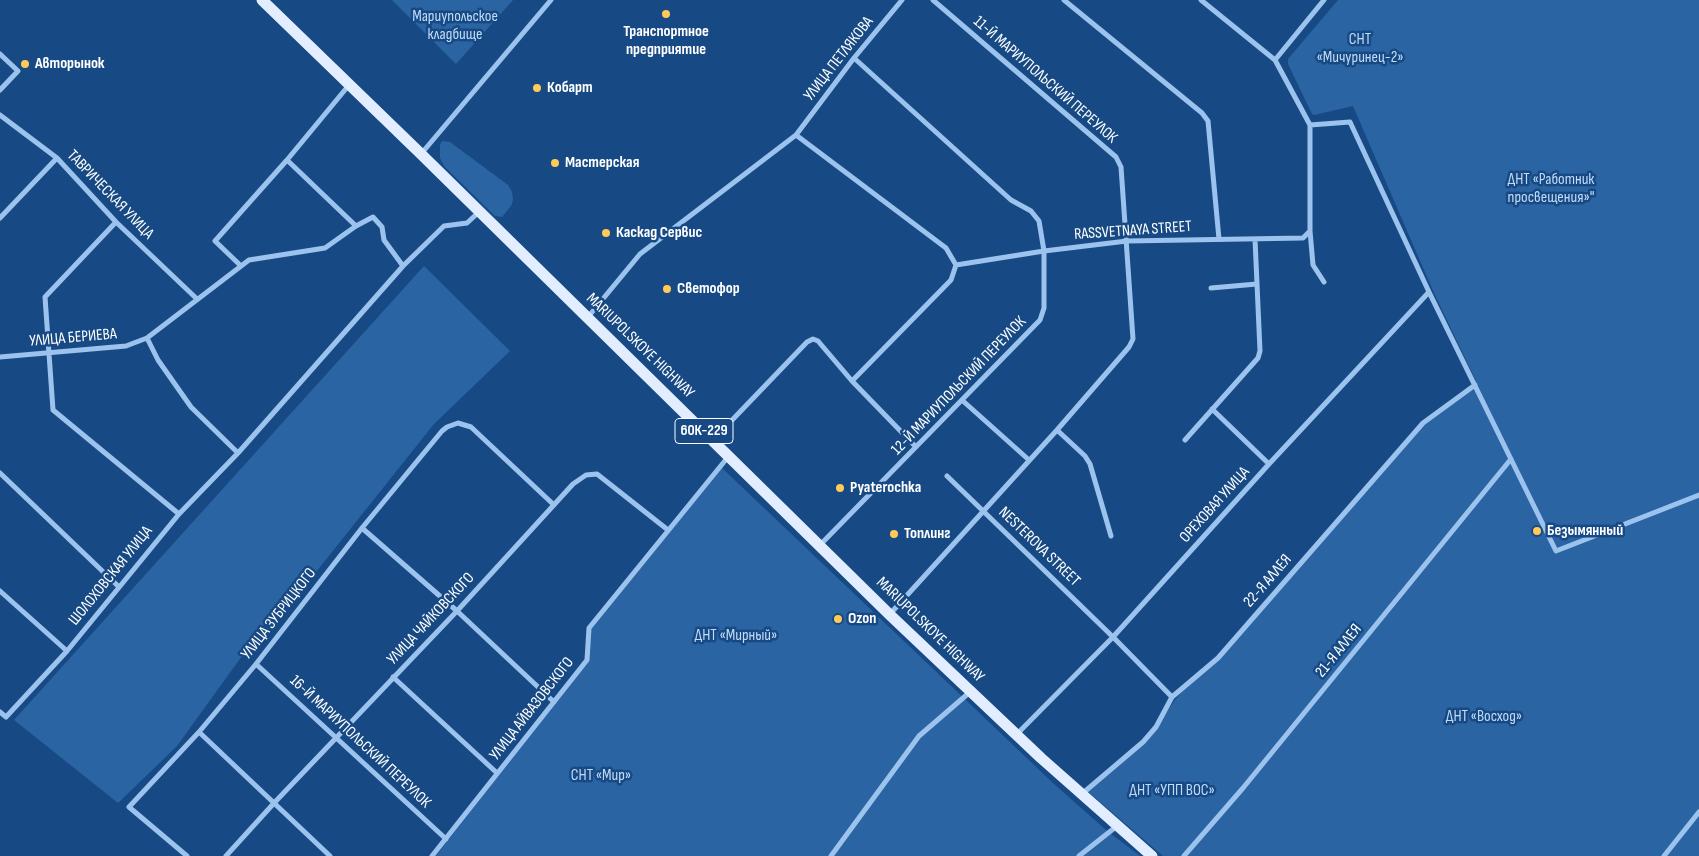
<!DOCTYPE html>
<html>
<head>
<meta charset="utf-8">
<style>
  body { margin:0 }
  canvas { display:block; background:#174a84 }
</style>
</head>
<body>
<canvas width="1699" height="856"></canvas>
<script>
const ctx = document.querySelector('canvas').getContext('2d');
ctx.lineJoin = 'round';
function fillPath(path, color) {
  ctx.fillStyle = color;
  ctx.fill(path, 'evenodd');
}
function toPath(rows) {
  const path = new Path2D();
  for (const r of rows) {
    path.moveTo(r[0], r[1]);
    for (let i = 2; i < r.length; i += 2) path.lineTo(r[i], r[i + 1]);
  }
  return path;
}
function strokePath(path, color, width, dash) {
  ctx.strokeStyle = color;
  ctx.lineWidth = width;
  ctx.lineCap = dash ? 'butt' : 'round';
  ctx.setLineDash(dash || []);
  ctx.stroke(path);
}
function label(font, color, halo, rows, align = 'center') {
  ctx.font = font + ' "Sofia Sans Condensed",sans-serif';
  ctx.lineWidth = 5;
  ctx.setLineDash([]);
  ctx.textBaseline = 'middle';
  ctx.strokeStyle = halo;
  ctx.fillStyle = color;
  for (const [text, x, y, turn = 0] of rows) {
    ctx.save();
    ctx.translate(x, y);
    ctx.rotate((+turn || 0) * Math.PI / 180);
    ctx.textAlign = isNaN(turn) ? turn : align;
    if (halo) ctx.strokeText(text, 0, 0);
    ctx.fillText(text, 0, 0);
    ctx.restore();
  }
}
fillPath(toPath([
  [392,0,513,0,456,64],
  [1338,0,1699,0,1699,856,1163,856,1086,790,1156,727,1175,700,1193,679,1218,658,1423,423,1476,381,1434,293,1353,106,1314,115,1312,114,1288,64,1288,59],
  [442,141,450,142,508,185,512,192,513,200,511,206,502,217,495,216,444,166,440,158,440,145],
  [424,266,510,351,434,424,316,572,278,606,177,746,118,803,14,720],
  [722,468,1054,784,1106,830,1140,856,436,856,588,660,590,629]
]), '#2a64a3');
strokePath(toPath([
  [1064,0,1202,113,1208,121,1219,239],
  [1201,0,1275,60,1310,125,1310,231,1313,265,1324,282],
  [0,54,18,71,0,90],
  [1275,60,1324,0],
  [0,115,57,158,116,222,197,299],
  [1310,125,1350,122,1429,292,1556,551,1699,495],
  [796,135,946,248,956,265,951,280,852,381],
  [421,154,551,0],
  [287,160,356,226],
  [0,218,57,158],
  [116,222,45,297,53,410,179,514],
  [956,265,1044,251,1127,241,1303,238,1310,231],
  [241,266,215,241,287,160,349,85],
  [1211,288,1257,284],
  [588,317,640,254,796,135,854,58,902,0],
  [147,338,158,360,191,407,238,453],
  [0,357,126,346,147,338,249,260,325,248,356,226,373,217,382,227,384,240,403,266],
  [963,401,1029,460],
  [1212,409,1269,464],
  [1057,430,1085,456,1090,464,1111,536],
  [713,440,807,342,813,339,818,341,852,381,916,447],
  [1185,440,1258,358,1260,351,1255,239],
  [0,473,118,586],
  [947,476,1113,637,1172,697],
  [362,528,457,611,554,702],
  [820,545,1040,320,1044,308,1044,251,1039,221,1031,211,1011,200,854,58],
  [0,591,67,651],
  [890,614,1057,430,1129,347,1133,339,1121,167,1116,157,933,0],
  [256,664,446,839],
  [393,677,497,773],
  [0,712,6,717,67,651,179,514,238,453,403,266,444,226,467,223,480,211],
  [199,732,330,856],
  [1017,734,1113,637,1269,464,1429,292],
  [1083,793,1143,742,1156,727,1172,697,1218,658,1423,423,1475,385],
  [187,856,129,807,199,732,256,664,362,528,442,431,447,427,458,423,471,427,554,505],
  [226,856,275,802,457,611,573,484,586,475,597,474,668,530],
  [432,856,587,660,589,628,728,457],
  [831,856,919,736,970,692],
  [1079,856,1117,826],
  [1184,856,1243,788,1511,459],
  [1664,856,1699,812]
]), '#9cc3ed', 5);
strokePath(toPath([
  [262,0,421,154,890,615,1041,758,1152,856]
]), '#e2eeff', 11);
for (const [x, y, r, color] of [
  [666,14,5,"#ffca58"],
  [25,64,5,"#ffca58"],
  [537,88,5,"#ffca58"],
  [555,163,5,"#ffca58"],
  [606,233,5,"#ffca58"],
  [667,289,5,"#ffca58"],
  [840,488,5,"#ffca58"],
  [1537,531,5,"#ffca58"],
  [894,534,5,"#ffca58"],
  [838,619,5,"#ffca58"]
]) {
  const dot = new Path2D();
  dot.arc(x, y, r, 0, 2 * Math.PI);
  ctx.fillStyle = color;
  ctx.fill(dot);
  strokePath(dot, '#174a84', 2);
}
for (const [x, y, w] of [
  [704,431,58]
]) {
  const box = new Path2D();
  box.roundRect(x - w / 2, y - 12.5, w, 25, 4);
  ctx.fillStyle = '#174a84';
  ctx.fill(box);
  strokePath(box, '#fff', 1);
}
label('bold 15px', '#fff', null, [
  ["60К-229",704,431]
]);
label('16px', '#c1dcf9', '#174a84', [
  ["Мариупольское",455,17],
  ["кладбище",455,35],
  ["СНТ",1360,40],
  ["«Мичуринец-2»",1360,58],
  ["ДНТ «Работник",1551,180],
  ["просвещения»\"",1551,198],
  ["ДНТ «Мирный»",736,636],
  ["ДНТ «Восход»",1484,717],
  ["СНТ «Мир»",601,776],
  ["ДНТ «УПП ВОС»",1172,791]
]);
label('bold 16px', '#fff', '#174a84', [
  ["Транспортное",666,32,"center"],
  ["предприятие",666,50,"center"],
  ["Авторынок",35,64],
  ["Кобарт",547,88],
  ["Мастерская",565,163],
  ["Каскад Сервис",616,233],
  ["Светофор",677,289],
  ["Pyaterochka",850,488],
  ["Безымянный",1547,531],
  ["Топлинг",904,534],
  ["Ozon",848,619]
], 'left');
label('16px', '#fff', '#174a84', [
  ["УЛИЦА ПЕТЛЯКОВА",839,59,-52],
  ["11-Й МАРИУПОЛЬСКИЙ ПЕРЕУЛОК",1045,80,41],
  ["ТАВРИЧЕСКАЯ УЛИЦА",110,195,46],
  ["RASSVETNAYA STREET",1133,231,-4],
  ["УЛИЦА БЕРИЕВА",73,338,-5],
  ["MARIUPOLSKOYE HIGHWAY",640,346,44],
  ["12-Й МАРИУПОЛЬСКИЙ ПЕРЕУЛОК",959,386,-46],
  ["ОРЕХОВАЯ УЛИЦА",1215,505,-48],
  ["NESTEROVA STREET",1039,547,44],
  ["ШОЛОХОВСКАЯ УЛИЦА",111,576,-51],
  ["22-Я АЛЛЕЯ",1268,581,-49],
  ["УЛИЦА ЗУБРИЦКОГО",279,614,-52],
  ["УЛИЦА ЧАЙКОВСКОГО",431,619,-47],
  ["MARIUPOLSKOYE HIGHWAY",930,630,44],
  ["21-Я АЛЛЕЯ",1339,651,-51],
  ["УЛИЦА АЙВАЗОВСКОГО",532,709,-52],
  ["16-Й МАРИУПОЛЬСКИЙ ПЕРЕУЛОК",360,742,43]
]);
</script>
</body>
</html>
